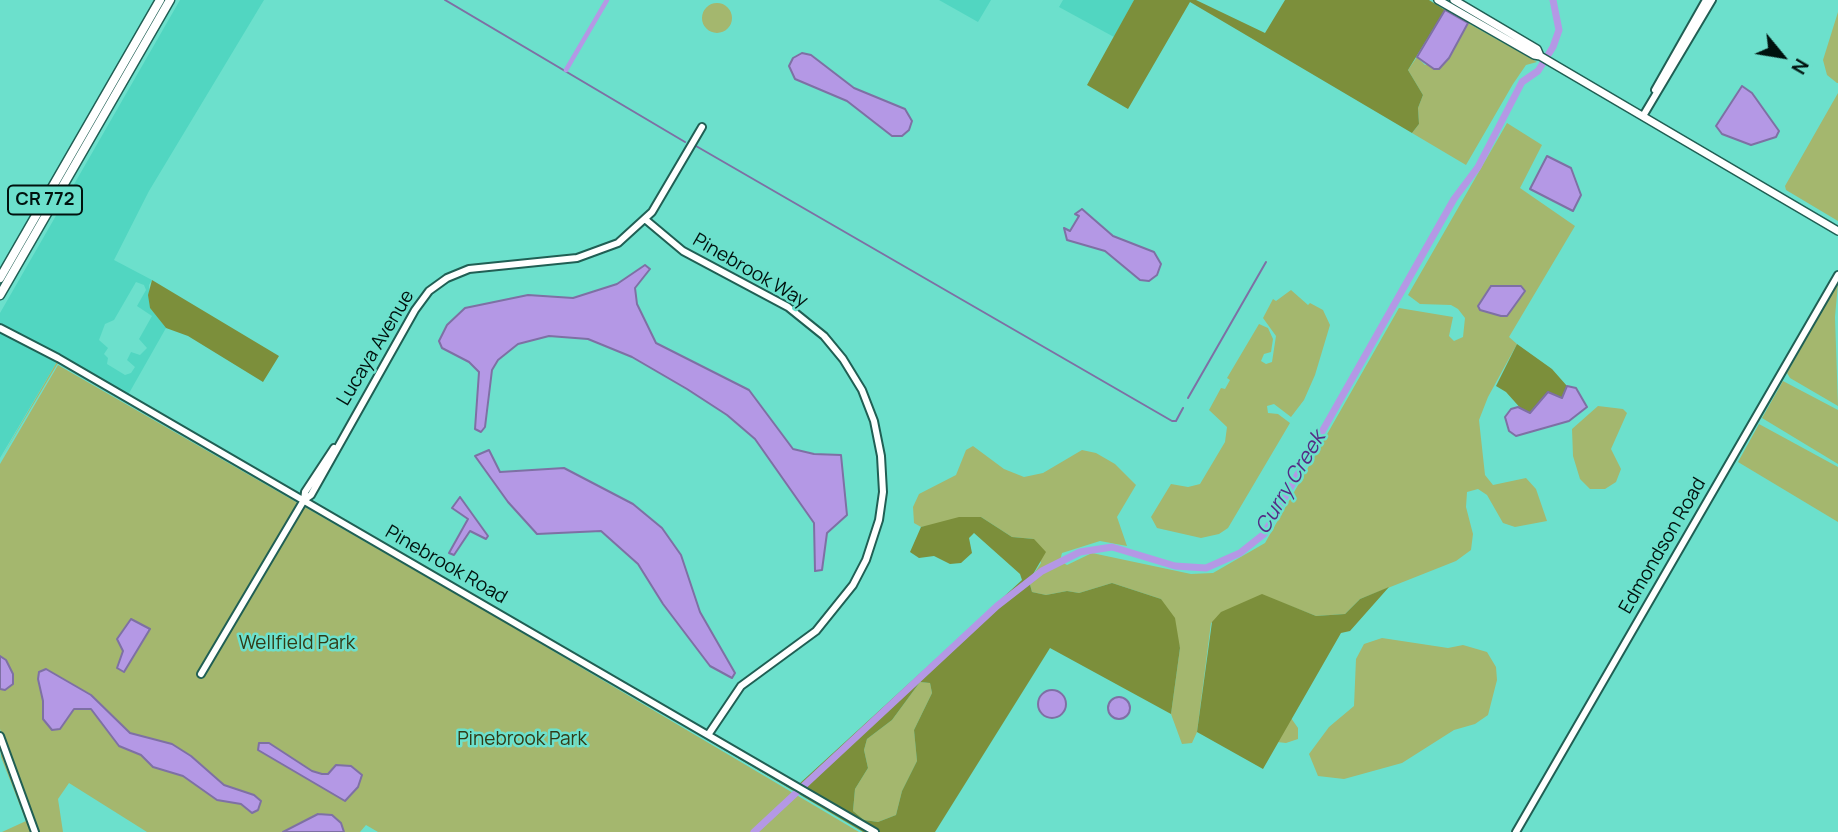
<!DOCTYPE html>
<html>
<head>
<meta charset="utf-8">
<style>
  body { margin:0 }
  #map { position:relative; width:1838px; height:832px; overflow:hidden; background:#6ce0cc; font-family:Manrope,sans-serif }
  canvas { display:block }
  .north { position:absolute; left:1747px; top:21px; width:70px; height:70px; -webkit-text-stroke:5px #6ce0cc; paint-order:stroke; rotate:120deg; font-size:19px; font-weight:700; line-height:28px; text-align:center; color:#00120e }
  .north::after { content:''; display:block; margin:auto; width:24px; height:32px; background:#00120e; clip-path:polygon(50% 0,100% 100%,50% 72%,0 100%) }
</style>
</head>
<body>
<div id="map">
<canvas width="1838" height="832"></canvas>
<div class="north">N</div>
</div>
<script>
const ctx = document.querySelector('canvas').getContext('2d');
ctx.lineJoin = 'round';
function fillPath(path, color) {
  ctx.fillStyle = color;
  ctx.fill(path, 'evenodd');
}
function toPath(rows) {
  const path = new Path2D();
  for (const r of rows) {
    if (r.length === 3) {
      path.moveTo(r[0] + r[2], r[1]);
      path.arc(r[0], r[1], r[2], 0, 2 * Math.PI);
      continue;
    }
    path.moveTo(r[0], r[1]);
    for (let i = 2; i < r.length; i += 2) path.lineTo(r[i], r[i + 1]);
  }
  return path;
}
function strokePath(path, color, width, dash) {
  ctx.strokeStyle = color;
  ctx.lineWidth = width;
  ctx.lineCap = dash ? 'butt' : 'round';
  ctx.setLineDash(dash || []);
  ctx.stroke(path);
}
function label(font, color, halo, rows, align = 'center') {
  ctx.font = font + ' Manrope,sans-serif';
  ctx.lineWidth = 5;
  ctx.setLineDash([]);
  ctx.textBaseline = 'middle';
  ctx.strokeStyle = halo;
  ctx.fillStyle = color;
  for (const [text, x, y, turn = 0] of rows) {
    ctx.save();
    ctx.translate(x, y);
    ctx.rotate((+turn || 0) * Math.PI / 180);
    ctx.textAlign = isNaN(turn) ? turn : align;
    if (halo) ctx.strokeText(text, 0, 0);
    ctx.fillText(text, 0, 0);
    ctx.restore();
  }
}
fillPath(toPath([
  [180,0,264,0,149,191,114,260,152,280,149,285,150,308,166,328,128,395,0,325,0,313],
  [136,282,144,285,146,290,137,306,152,316,139,339,147,348,140,355,131,352,127,360,135,367,131,373,125,375,107,364,108,358,104,354,108,348,99,340,105,324,114,320],
  [939,0,991,0,978,22],
  [1063,0,1134,0,1114,37,1059,7],
  [0,330,58,360,0,458]
]), '#51d6c1');
fillPath(toPath([
  [717,18,15],
  [1838,12,1838,83,1837,83,1827,75,1823,60],
  [1468,23,1537,62,1526,65,1513,84,1466,165,1412,133,1419,124,1418,108,1423,95,1408,70,1417,57,1425,65,1449,58],
  [1838,93,1838,221,1786,190,1785,186],
  [1507,123,1542,145,1520,188,1575,226,1509,337,1517,344,1488,397,1479,420,1485,475,1493,485,1526,478,1536,489,1547,521,1515,527,1503,523,1487,495,1478,489,1467,492,1466,507,1473,534,1471,550,1456,561,1360,599,1345,614,1316,616,1262,595,1211,623,1197,732,1192,743,1182,744,1171,714,1180,648,1161,599,1112,583,1079,593,1067,591,1046,595,1032,592,1029,581,1041,563,1034,539,1012,537,981,517,921,527,914,523,913,507,919,494,956,475,966,450,973,446,1004,469,1024,477,1043,473,1082,450,1096,453,1115,464,1136,485,1117,517,1127,546,1100,541,1062,553,1060,561,1067,565,1092,553,1191,574,1213,573,1265,543,1399,308,1453,317,1449,336,1454,341,1463,337,1465,318,1458,309,1451,305,1420,304,1408,295],
  [1838,283,1835,317,1838,406,1790,378,1787,373],
  [1291,290,1308,305,1310,303,1323,310,1330,325,1315,375,1304,400,1291,417,1274,404,1267,406,1268,413,1278,414,1290,423,1228,528,1219,534,1201,538,1157,528,1151,517,1171,484,1188,487,1200,484,1225,442,1227,427,1209,410,1221,388,1225,389,1230,380,1227,378,1259,324,1268,328,1273,339,1271,352,1264,354,1261,361,1266,364,1272,362,1276,336,1263,318,1273,299,1276,301],
  [58,360,224,457,287,495,58,363,0,460],
  [58,365,489,613,859,832,378,832,366,825,360,832,147,832,69,783,58,799,63,832,2,832,26,821,1,757,0,743,29,824,27,807,0,729,0,464],
  [1783,381,1838,410,1838,464,1762,418],
  [1598,406,1623,409,1627,413,1611,449,1621,469,1616,482,1605,489,1590,489,1580,479,1573,456,1572,429],
  [1759,424,1838,467,1838,522,1738,462],
  [1382,638,1448,648,1463,645,1487,652,1496,667,1497,680,1488,715,1475,724,1454,730,1402,763,1344,779,1318,776,1309,754,1329,727,1354,706,1356,659,1364,644],
  [920,682,930,683,932,693,914,730,917,761,902,791,896,815,878,822,864,820,853,811,855,789,868,768,864,750,867,739,892,720],
  [1291,718,1298,728,1298,739,1286,743,1277,742]
]), '#a4b76e');
fillPath(toPath([
  [1134,0,1196,0,1265,33,1285,0,1429,0,1445,10,1408,70,1423,95,1418,108,1419,124,1412,133,1190,2,1128,109,1087,85],
  [152,280,279,356,263,382,188,336,166,328,150,308,148,295],
  [1517,344,1552,369,1567,386,1562,398,1558,399,1549,392,1530,413,1523,411,1506,392,1496,386],
  [959,517,981,517,1012,537,1034,539,1046,552,1029,581,1032,592,1046,595,1067,591,1079,593,1112,583,1161,599,1175,618,1180,648,1171,714,1050,648,935,832,879,832,798,785,1022,580,1020,574,974,533,969,538,972,553,961,563,950,564,934,556,919,558,910,552,921,527],
  [920,682,930,683,932,693,914,730,917,761,902,791,896,815,878,822,864,820,853,811,855,789,868,768,864,750,867,739,892,720],
  [1389,587,1350,631,1341,633,1263,769,1197,732,1212,622,1221,612,1262,594,1316,616,1345,614,1360,599],
  [506,621,793,789,871,832,863,832]
]), '#7c8f3b');
const water = toPath([
  [1445,10,1468,23,1449,58,1439,69,1434,69,1417,57,1445,10],
  [802,53,811,55,854,88,905,109,912,121,909,130,902,136,892,136,847,101,795,79,789,66,793,58,802,53],
  [1742,86,1752,93,1779,131,1776,137,1751,145,1722,134,1716,126,1742,86],
  [1547,156,1571,168,1581,195,1573,211,1530,189,1547,156],
  [1082,209,1113,236,1154,252,1161,264,1157,275,1149,281,1140,280,1105,251,1067,240,1064,228,1070,231,1079,216,1075,214,1082,209],
  [645,265,650,269,635,288,637,304,656,343,749,390,793,449,814,454,841,455,847,515,827,533,822,570,815,571,814,523,755,439,727,415,687,389,632,357,588,339,549,336,518,344,498,360,492,370,485,427,481,432,475,429,479,372,469,362,442,348,439,341,447,325,465,308,528,295,573,298,617,284,645,265],
  [1491,286,1521,286,1525,291,1507,316,1501,316,1480,310,1478,306,1491,286],
  [1567,386,1576,388,1587,407,1569,421,1516,436,1509,431,1505,417,1511,409,1518,407,1530,413,1548,392,1562,398,1567,386],
  [489,450,500,472,564,468,633,504,662,528,681,555,700,612,735,673,732,678,710,666,663,604,638,564,601,531,537,534,508,502,475,456,489,450],
  [460,497,488,536,486,539,470,531,454,555,449,553,468,519,452,508,460,497],
  [131,619,150,629,124,672,117,668,123,651,117,639,131,619],
  [0,656,6,660,13,674,13,684,5,690,0,689,0,656],
  [46,669,91,695,130,733,172,744,191,756,224,785,254,795,261,801,258,810,252,813,241,804,217,800,183,776,153,767,141,755,119,746,91,709,74,709,60,729,52,730,43,719,43,701,38,679,39,672,46,669],
  [1052,704,14],
  [1119,708,11],
  [259,743,269,743,312,771,322,774,328,774,336,765,351,766,362,775,358,787,345,801,258,750,259,743],
  [318,814,332,815,341,823,344,832,283,832,318,814]
]);
fillPath(water, '#b498e5');
strokePath(water, '#7e70a4', 2);
strokePath(toPath([
  [445,0,685,142],
  [696,146,1172,421,1176,421,1183,408],
  [1188,398,1266,262]
]), '#7e70a4', 2);
strokePath(toPath([
  [566,70,607,0]
]), '#b498e5', 4.5);
strokePath(toPath([
  [754,832,997,606,1042,571,1080,552,1112,547,1175,566,1206,568,1240,553,1264,534,1454,199,1478,167,1522,82,1538,71,1553,47,1559,30,1553,0]
]), '#b498e5', 7);
const tertiary = toPath([
  [1655,90,1706,0],
  [1643,116,1712,0],
  [646,220,683,251,788,307,824,336,843,359,862,390,874,421,881,456,883,492,879,520,866,560,853,585,816,631,741,686,708,735],
  [0,328,58,358,875,832],
  [304,500,305,492,334,448],
  [201,674,304,500,311,495,415,310,429,291,447,278,469,269,577,258,618,243,652,212,702,127],
  [0,736,35,832],
  [1516,832,1838,275]
]);
const secondary = toPath([
  [1438,0,1534,55,1540,56],
  [1454,0,1537,49,1540,56,1838,231]
]);
const primary = toPath([
  [0,278,160,0],
  [0,295,170,0]
]);
strokePath(tertiary, '#205f54', 10);
strokePath(secondary, '#205f54', 10);
strokePath(primary, '#205f54', 11);
strokePath(tertiary, '#fff', 6);
strokePath(secondary, '#fff', 7);
strokePath(primary, '#fff', 8);
for (const [x, y, w] of [
  [45,200,74]
]) {
  const box = new Path2D();
  box.roundRect(x - w / 2, y - 14.5, w, 29, 5);
  ctx.fillStyle = '#6ce0cc';
  ctx.fill(box);
  strokePath(box, '#00120e', 2);
}
label('bold 18px', '#00120e', null, [
  ["CR 772",45,200]
]);
label('19px', '#00120e', '#6ce0cc', [
  ["Pinebrook Way",750,271,30],
  ["Lucaya Avenue",376,348,-59],
  ["Edmondson Road",1663,546,-60],
  ["Pinebrook Road",446,565,30]
]);
label('19px', '#323a16', '#6ce0cc', [
  ["Wellfield Park",297,644],
  ["Pinebrook Park",522,740]
]);
label('italic 21px', '#542c85', '#6ce0cc', [
  ["Curry Creek",1291,483,-59]
]);
</script>
</body>
</html>
